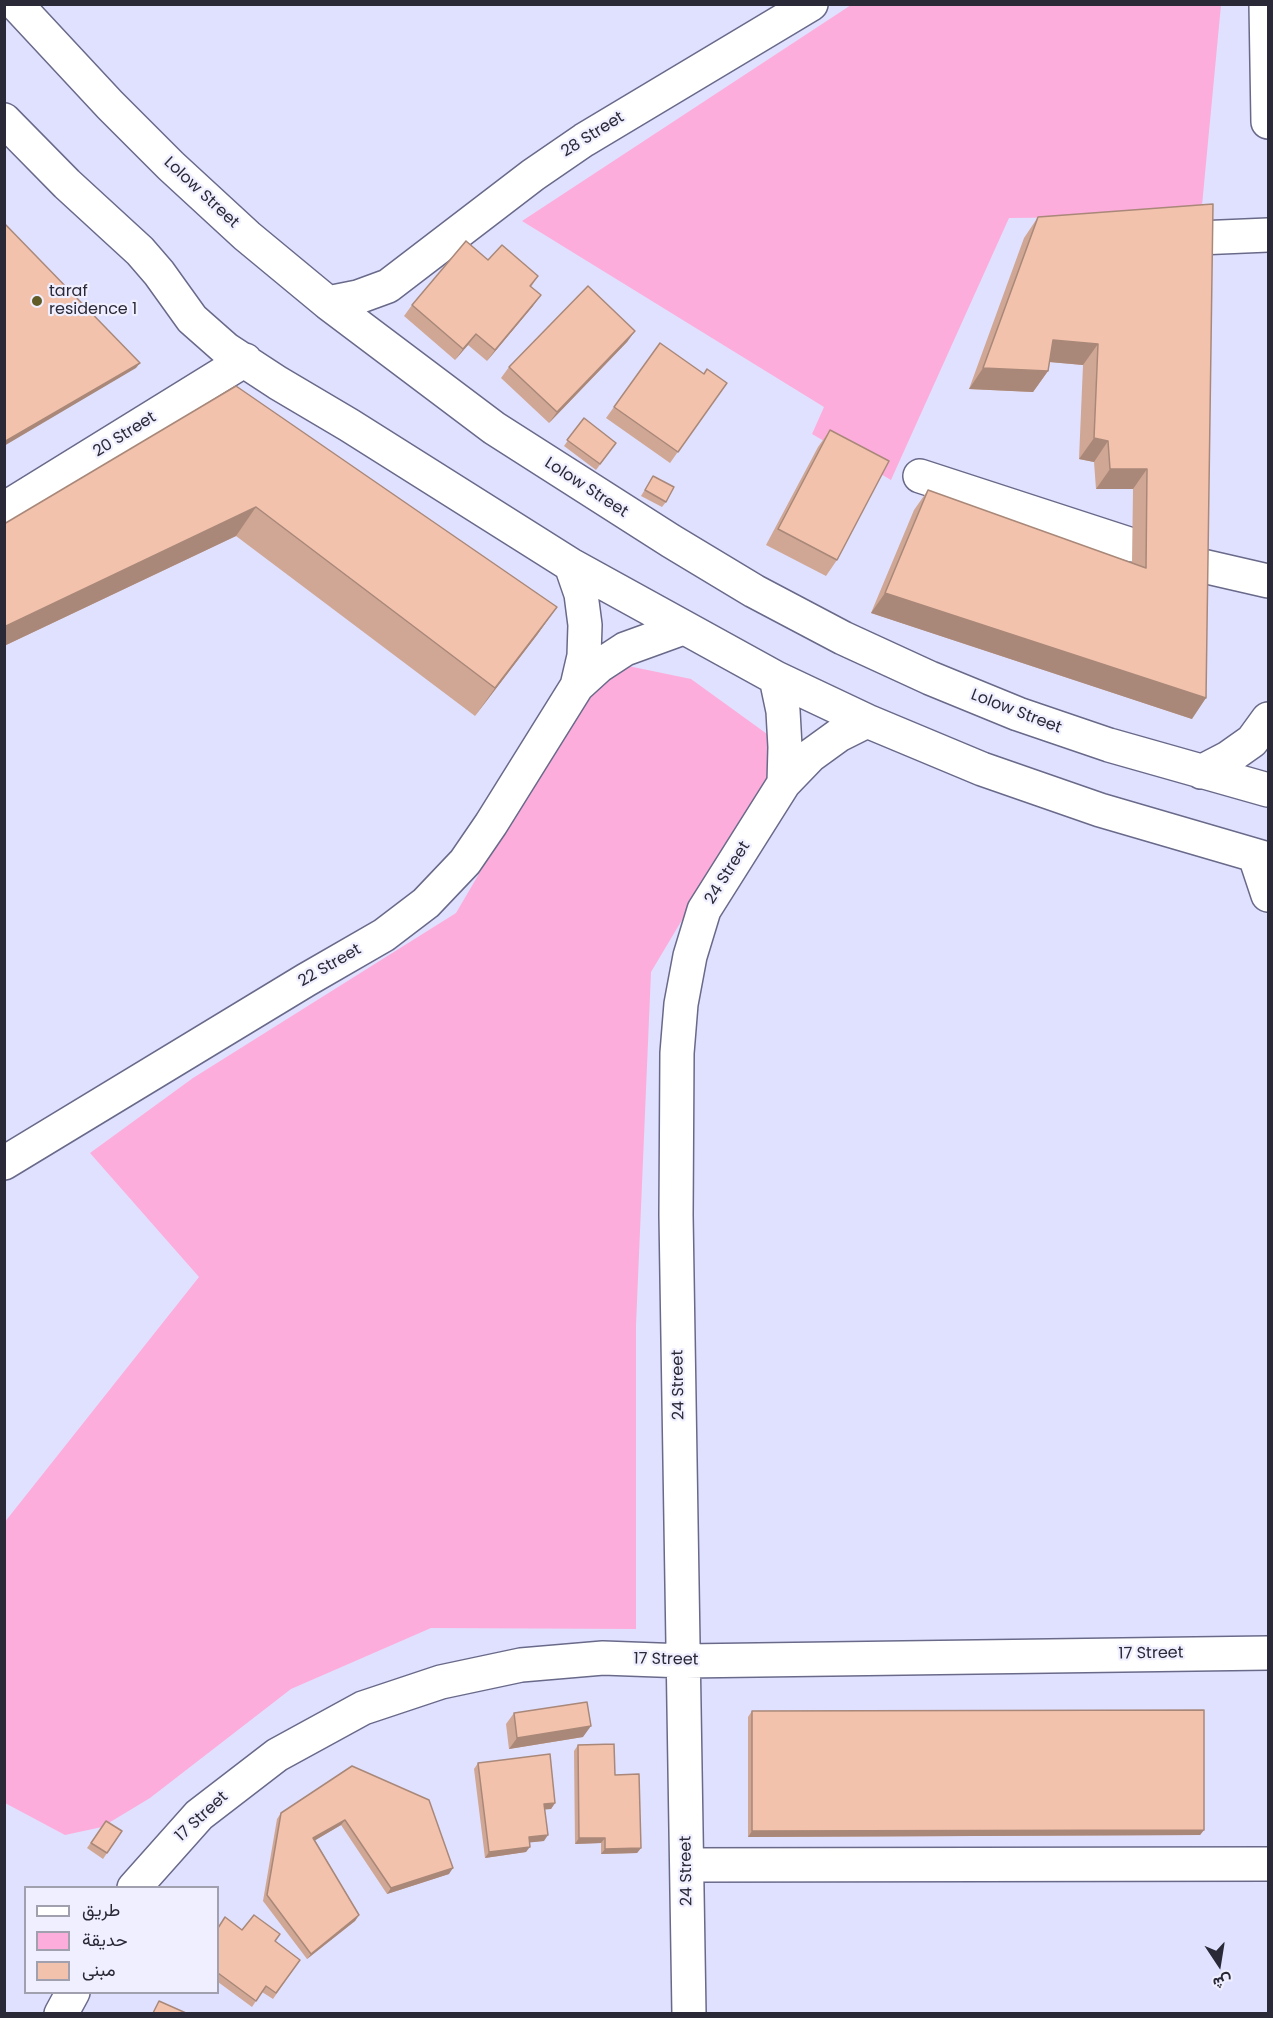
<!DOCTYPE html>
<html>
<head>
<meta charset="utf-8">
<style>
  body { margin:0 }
  #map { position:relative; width:1273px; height:2018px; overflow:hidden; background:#e0e1ff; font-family:Poppins,Vazirmatn,sans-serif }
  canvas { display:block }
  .frame { position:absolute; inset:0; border:6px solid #292937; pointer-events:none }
  .legend { position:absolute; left:24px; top:1886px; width:195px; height:108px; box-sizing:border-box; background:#efefff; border:2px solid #a0a0af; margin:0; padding:8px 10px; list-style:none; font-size:18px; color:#292937 }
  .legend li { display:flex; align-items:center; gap:12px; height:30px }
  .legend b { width:30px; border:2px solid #a0a0af }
  .north { position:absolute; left:1189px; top:1934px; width:60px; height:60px; -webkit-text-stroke:4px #efefff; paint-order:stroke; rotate:168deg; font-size:16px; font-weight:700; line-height:24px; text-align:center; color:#292937 }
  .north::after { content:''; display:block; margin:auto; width:21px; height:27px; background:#292937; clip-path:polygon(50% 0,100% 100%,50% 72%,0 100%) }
</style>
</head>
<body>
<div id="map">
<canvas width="1273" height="2018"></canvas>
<div class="frame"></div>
<ul class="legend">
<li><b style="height:8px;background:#fff"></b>طريق</li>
<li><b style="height:16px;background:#fdaddb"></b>حديقة</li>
<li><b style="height:16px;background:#f2c2ad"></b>مبنى</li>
</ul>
<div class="north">ش</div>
</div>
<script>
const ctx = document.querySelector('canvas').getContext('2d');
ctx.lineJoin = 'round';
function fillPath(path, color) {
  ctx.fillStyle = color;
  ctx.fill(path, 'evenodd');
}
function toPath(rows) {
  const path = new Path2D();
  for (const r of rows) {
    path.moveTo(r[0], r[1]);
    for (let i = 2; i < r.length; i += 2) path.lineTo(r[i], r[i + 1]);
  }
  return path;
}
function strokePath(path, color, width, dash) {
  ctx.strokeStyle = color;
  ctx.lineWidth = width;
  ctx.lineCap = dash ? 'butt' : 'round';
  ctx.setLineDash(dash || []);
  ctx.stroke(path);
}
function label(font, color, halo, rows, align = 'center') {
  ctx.font = font + ' Poppins,sans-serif';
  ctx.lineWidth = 4.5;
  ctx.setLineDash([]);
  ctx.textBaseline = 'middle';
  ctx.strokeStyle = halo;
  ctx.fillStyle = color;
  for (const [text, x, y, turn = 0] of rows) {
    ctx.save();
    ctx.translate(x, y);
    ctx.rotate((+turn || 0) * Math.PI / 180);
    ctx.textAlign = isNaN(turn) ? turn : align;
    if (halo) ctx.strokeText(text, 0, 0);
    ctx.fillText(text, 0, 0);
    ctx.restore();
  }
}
fillPath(toPath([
  [851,5,1221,5,1201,216,1009,218,891,480,812,434,824,407,522,221],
  [604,661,691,679,785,747,651,972,636,1325,636,1629,431,1628,291,1689,150,1798,102,1827,65,1835,5,1803,4,1523,199,1277,90,1153,193,1078,456,913]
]), '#fdaddb');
const minor = toPath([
  [16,4,110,105,171,166,247,236,328,303,494,428,671,541,754,591,843,638,930,678,1018,714,1109,745,1268,790],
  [1266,4,1268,122],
  [4,120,67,184,140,251,159,273,192,319,226,349,278,383,349,425,571,565,776,678,867,721,982,769,1100,810,1268,859],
  [1198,238,1268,235],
  [328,303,358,297,388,286,533,175,584,140,811,4],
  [920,476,1132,545],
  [4,509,245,360],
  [1194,564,1268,581],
  [571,565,581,594,585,625,584,656,577,686],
  [776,678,783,711,785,747,784,783],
  [1201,772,1228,758,1252,741,1268,719],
  [1255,856,1268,895],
  [4,1163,306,980,384,935,426,903,465,862,491,824,577,686,599,666,625,649,683,628],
  [687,1865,1268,1864],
  [134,1888,199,1815,277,1755,363,1708,441,1682,521,1665,603,1658,685,1661,1268,1653],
  [61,2014,73,1992],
  [689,2014,676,1215,677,1053,681,1004,690,956,704,910,784,783,810,756,839,735,867,721]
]);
strokePath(minor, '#69698a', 36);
strokePath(minor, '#fff', 33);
fillPath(toPath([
  [1213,204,1192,719,871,613,914,510,928,490,1132,563,1133,489,1096,489,1094,462,1079,459,1083,365,1049,362,1048,371,1033,392,969,389,1024,238,1038,217],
  [488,260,538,276,531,287,533,306,487,361,468,345,455,360,404,316,412,305],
  [635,331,627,342,549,423,501,378,509,367],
  [660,343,704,374,727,383,670,463,606,418],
  [236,386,557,607,537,635,475,716,236,536,4,646,4,524],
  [584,418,616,443,596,470,564,446],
  [830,430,837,560,826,576,766,545,818,447],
  [653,476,666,502,662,507,641,496],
  [752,1711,1204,1830,1200,1835,748,1837,748,1717],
  [514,1713,583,1737,509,1749,506,1724],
  [578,1745,615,1775,641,1848,637,1853,601,1854,601,1843,575,1844,574,1751],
  [478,1763,555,1803,551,1809,545,1809,544,1841,529,1842,526,1852,485,1858,474,1769],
  [429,1800,449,1874,387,1894,341,1825,315,1840,359,1915,355,1921,307,1959,263,1901,277,1819,281,1813],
  [106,1821,122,1831,103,1859,87,1848],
  [218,1928,242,1930,275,1941,300,1960,273,1999,262,1992,252,2007,218,1982]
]), '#d0a795');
fillPath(toPath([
  [541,295,533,306,487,361,495,350],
  [635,331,627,342,549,423,557,412],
  [476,334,468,345,455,360,463,349],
  [1053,340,1098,344,1083,365,1039,361],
  [140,363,136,368,4,446,4,442],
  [983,368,1048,371,1033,392,969,389],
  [1094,438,1108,441,1094,462,1079,459],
  [1110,469,1147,469,1133,489,1096,489],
  [256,507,236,536,4,646,4,627],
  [885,593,1206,698,1192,719,871,613],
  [557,607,537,635,475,716,495,688],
  [591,1726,583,1737,509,1749,517,1738],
  [555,1803,551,1809,540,1810,544,1804],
  [345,1820,341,1825,309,1844,313,1838],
  [1204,1830,1200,1835,748,1837,752,1831],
  [548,1835,544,1841,525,1843,529,1837],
  [579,1838,605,1838,601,1843,575,1844],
  [530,1847,526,1852,485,1858,489,1852],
  [641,1848,637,1853,601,1854,605,1849],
  [453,1868,449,1874,387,1894,391,1888],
  [359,1915,355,1921,307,1959,311,1954]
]), '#a98879');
const building = toPath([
  [1213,204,1206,698,885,593,928,490,1146,568,1147,469,1110,469,1108,441,1094,438,1098,344,1053,340,1048,371,983,368,1038,217,1213,204],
  [4,223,140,363,4,442,4,223],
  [466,241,488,260,502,245,538,276,530,286,541,295,495,350,476,334,463,349,412,305,466,241],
  [588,286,635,331,557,412,509,367,588,286],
  [660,343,704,374,707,369,727,383,678,452,614,407,660,343],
  [236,386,557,607,495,688,256,507,4,627,4,524,236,386],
  [584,418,616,443,600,464,567,440,584,418],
  [830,430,889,461,837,560,778,529,830,430],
  [653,476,674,487,666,502,645,490,653,476],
  [587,1702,591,1726,517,1738,514,1713,587,1702],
  [1204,1710,1204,1830,752,1831,752,1711,1204,1710],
  [614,1744,615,1775,639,1774,641,1848,605,1849,605,1838,579,1838,578,1745,614,1744],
  [550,1754,555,1803,544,1804,548,1835,529,1837,530,1847,489,1852,478,1763,550,1754],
  [352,1766,429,1800,453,1868,391,1888,345,1820,313,1838,359,1915,311,1954,267,1895,281,1813,352,1766],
  [106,1821,122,1831,107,1853,91,1843,106,1821],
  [254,1915,280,1934,275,1941,300,1960,276,1993,266,1986,256,2001,218,1973,218,1928,225,1917,242,1930,254,1915],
  [159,2001,186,2013,153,2013,159,2001]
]);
fillPath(building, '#f2c2ad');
strokePath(building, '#a98879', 1.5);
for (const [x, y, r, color] of [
  [37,301,6,"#605b27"]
]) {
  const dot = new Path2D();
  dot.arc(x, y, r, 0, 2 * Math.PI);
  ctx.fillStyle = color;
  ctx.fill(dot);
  strokePath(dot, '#efefff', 2);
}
label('16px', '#292937', '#efefff', [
  ["28 Street",593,135,-32],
  ["Lolow Street",201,193,43],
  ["20 Street",125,435,-32],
  ["Lolow Street",586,488,33],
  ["Lolow Street",1016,712,21],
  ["24 Street",728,873,-58],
  ["22 Street",330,966,-30],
  ["24 Street",679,1385,-91],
  ["17 Street",1151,1654,-1],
  ["17 Street",666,1660,1],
  ["17 Street",202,1817,-43],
  ["24 Street",687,1871,-91]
]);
label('16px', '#292937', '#efefff', [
  ["taraf",49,292],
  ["residence 1",49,310]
], 'left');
</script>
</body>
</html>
